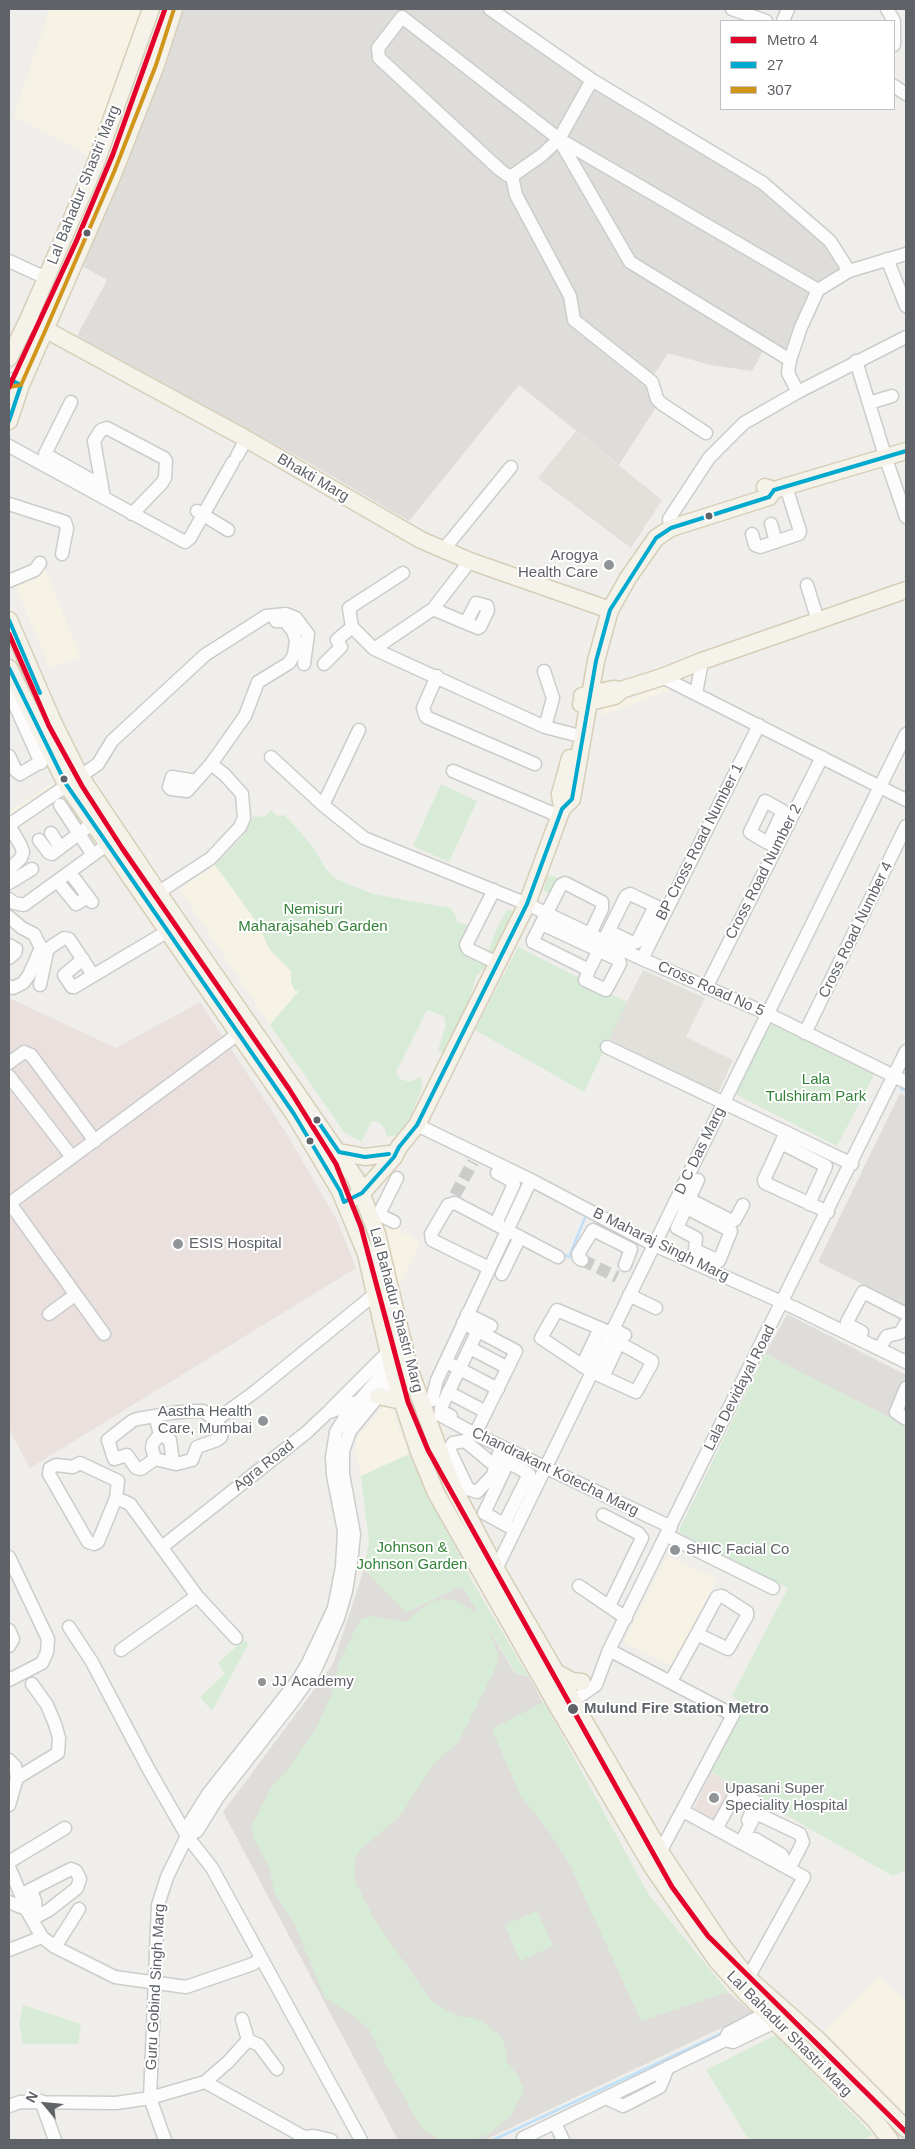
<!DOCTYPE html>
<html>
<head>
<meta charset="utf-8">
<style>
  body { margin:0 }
  #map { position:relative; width:915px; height:2149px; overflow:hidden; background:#efeeea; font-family:Arial,sans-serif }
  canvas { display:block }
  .frame { position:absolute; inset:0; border:10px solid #5f6368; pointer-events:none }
  .legend { position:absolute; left:720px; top:20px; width:175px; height:90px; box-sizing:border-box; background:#fff; border:1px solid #bfc1c3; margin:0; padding:6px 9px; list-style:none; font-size:15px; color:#5f6368 }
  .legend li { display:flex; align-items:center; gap:10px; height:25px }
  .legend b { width:25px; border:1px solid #bfc1c3 }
  .north { position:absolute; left:20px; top:2079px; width:50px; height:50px; -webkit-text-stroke:4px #fff; paint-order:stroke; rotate:298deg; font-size:14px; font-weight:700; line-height:20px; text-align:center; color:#5f6368 }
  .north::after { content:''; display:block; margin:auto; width:18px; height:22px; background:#5f6368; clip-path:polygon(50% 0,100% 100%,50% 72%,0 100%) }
</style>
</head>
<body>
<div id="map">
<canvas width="915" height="2149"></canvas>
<div class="frame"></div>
<ul class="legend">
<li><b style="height:6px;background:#e4002b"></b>Metro 4</li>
<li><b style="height:6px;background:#00a9ce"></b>27</li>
<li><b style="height:6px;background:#d1951a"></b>307</li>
</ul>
<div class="north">N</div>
</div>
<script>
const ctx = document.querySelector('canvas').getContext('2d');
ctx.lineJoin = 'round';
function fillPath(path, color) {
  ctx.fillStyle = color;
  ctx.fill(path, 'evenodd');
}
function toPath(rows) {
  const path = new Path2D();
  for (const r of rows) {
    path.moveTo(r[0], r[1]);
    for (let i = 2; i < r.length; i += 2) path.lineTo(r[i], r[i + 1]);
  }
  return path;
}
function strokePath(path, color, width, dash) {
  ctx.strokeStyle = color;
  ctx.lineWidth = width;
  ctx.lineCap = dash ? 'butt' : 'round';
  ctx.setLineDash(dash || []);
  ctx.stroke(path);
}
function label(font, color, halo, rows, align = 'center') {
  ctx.font = font + ' Arial,sans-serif';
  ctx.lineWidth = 4;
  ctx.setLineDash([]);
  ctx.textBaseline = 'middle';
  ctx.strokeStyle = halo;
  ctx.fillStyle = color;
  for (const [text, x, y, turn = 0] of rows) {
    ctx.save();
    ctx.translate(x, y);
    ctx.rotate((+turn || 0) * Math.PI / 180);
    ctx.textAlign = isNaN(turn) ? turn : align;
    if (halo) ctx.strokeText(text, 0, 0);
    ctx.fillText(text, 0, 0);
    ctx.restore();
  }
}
fillPath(toPath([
  [50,9,143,9,88,155,14,116],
  [45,570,81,657,50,668,13,580],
  [669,685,673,689,603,715,604,708],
  [52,783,63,797,9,836,9,812],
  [218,863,303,986,270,1025,180,889],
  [379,1217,420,1243,399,1285,394,1282],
  [383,1407,391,1408,409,1454,361,1476,355,1449,358,1437],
  [667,1556,717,1579,673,1666,624,1642],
  [879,1977,906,2002,906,2114,825,2031]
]), '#f7f3e4');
fillPath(toPath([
  [184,9,483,9,580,76,760,184,827,243,843,271,814,290,786,354,768,342,752,371,710,365,668,353,648,384,662,398,619,465,519,385,409,521,311,464,77,336,107,280,82,266,120,177],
  [900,1093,906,1096,906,1306,818,1262],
  [787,1314,906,1375,906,1391,892,1419,765,1354],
  [364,1569,406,1612,462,1586,515,1673,529,1677,648,1894,728,1992,753,2013,485,2140,398,2140,223,1812,333,1664]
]), '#dfddda');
fillPath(toPath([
  [576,431,662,500,631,548,538,478],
  [643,970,705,998,686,1037,733,1060,718,1093,608,1039]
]), '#e2e0da');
fillPath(toPath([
  [9,998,116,1048,200,1002,285,1131,337,1220,356,1268,30,1468,9,1429],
  [711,1773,737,1788,715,1821,694,1808]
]), '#eae0de');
fillPath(toPath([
  [441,784,477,801,449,862,413,846],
  [271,810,277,816,284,815,294,825,313,847,326,869,334,878,373,894,450,908,456,916,457,922,469,926,462,941,479,955,489,949,497,928,507,910,512,910,515,914,489,963,476,976,470,998,449,1051,442,1053,438,1050,446,1025,444,1016,427,1010,396,1072,400,1079,410,1082,421,1077,422,1088,409,1121,398,1135,387,1137,385,1129,379,1122,372,1121,361,1142,344,1132,270,1025,299,991,295,991,291,982,291,971,270,950,256,921,215,865,244,835,253,817,261,816,263,818],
  [548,875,563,879,554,894,543,891],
  [518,947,627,1002,584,1092,475,1030],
  [768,1021,876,1071,837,1146,733,1093],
  [765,1354,906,1426,906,1870,893,1876,710,1772,743,1705,732,1696,788,1588,678,1532],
  [409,1454,472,1581,529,1677,516,1673,486,1625,497,1652,498,1663,459,1741,433,1765,400,1816,361,1849,355,1859,354,1871,356,1883,376,1922,431,2000,440,2007,460,2017,472,2017,483,2022,501,2036,506,2048,506,2060,518,2076,524,2090,510,2117,490,2133,473,2140,440,2140,422,2129,386,2065,369,2029,355,2017,325,1998,294,1923,274,1892,270,1869,253,1837,252,1825,272,1786,288,1769,316,1728,331,1696,339,1663,360,1620,370,1616,405,1622,431,1602,443,1599,455,1600,479,1614,462,1586,406,1612,364,1569,369,1542,361,1476],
  [242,1639,249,1643,212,1711,200,1697,225,1674,218,1663,236,1647],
  [544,1702,648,1894,728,1992,641,2021,568,1861,548,1830,520,1795,492,1729],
  [537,1911,553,1946,520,1961,505,1925],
  [23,2005,81,2024,78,2044,23,2044,19,2024],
  [776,2035,873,2135,862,2140,749,2140,706,2070]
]), '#d8ebd6');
strokePath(toPath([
  [901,1089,906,1091],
  [562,1254,569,1257,586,1215],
  [493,2140,722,2033]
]), '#bfe0f9', 2.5);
strokePath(toPath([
  [455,1195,473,1162],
  [582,1260,617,1277]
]), '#cbcbca', 12, [12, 6]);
const minor = toPath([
  [490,9,592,80],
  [732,9,766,21],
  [887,9,894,21],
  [783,21,788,9],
  [894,22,894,45],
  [894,86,906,94],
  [560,141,630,262,790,360],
  [512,176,516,195,570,296,574,320,652,382,657,399,662,404,706,433],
  [887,259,906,306],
  [9,261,46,278],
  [818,290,559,139,402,17,378,48,379,58,499,169,507,175,512,176,542,155,559,139,592,80,763,183,830,241,849,271],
  [856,361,886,459,906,517],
  [9,379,21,385],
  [798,392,788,373,790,360,801,327,818,290,849,271,906,254],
  [71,402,45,454,102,486],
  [869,403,892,396],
  [9,446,185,542,190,538,233,462],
  [237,456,246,439],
  [104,498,94,441,101,430,107,428,164,458,166,461,165,478,162,483,132,514],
  [9,504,65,522,67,528,62,554],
  [197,511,228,530],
  [771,524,776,542],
  [671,528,669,519,709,458,744,423,798,392,906,337],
  [752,534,755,545,760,547,799,534,800,531,786,487],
  [444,549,511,467],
  [470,561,433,609,374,649,545,727,576,735],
  [9,581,35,570,40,563],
  [807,585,818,621],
  [433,609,466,623,476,627,478,628,480,627,488,610,487,606,476,603,466,623],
  [374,649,352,627,349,608,403,573],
  [324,664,341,647,337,640,352,627],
  [544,671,553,698,545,727],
  [437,676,423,708,426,717,535,764],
  [662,677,906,800],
  [9,692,41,763],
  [696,694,702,661],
  [359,730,323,805,364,838,527,904,642,959,768,1014,906,1082],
  [9,756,16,771,20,774,47,758],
  [271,757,323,805],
  [453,771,559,816],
  [196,781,172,777,169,787,171,789,187,791,211,764],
  [60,805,93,855],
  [9,825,98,764,112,741,205,655,266,616,286,614,296,618,308,634,304,664],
  [51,833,60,847],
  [39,840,49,853,52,854,93,823],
  [768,843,783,811,765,801,750,832,751,833,768,843,776,847],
  [9,870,21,858,23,852,21,846,9,825],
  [74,878,92,902],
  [9,883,32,869],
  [62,887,76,904,88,897],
  [494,890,466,945,468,949,497,963],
  [159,892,211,858,240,827,244,818,242,794,225,775,211,764,245,716,258,682,289,663,294,655,296,640,293,631,285,621,276,621],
  [9,899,14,903,24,905,108,844],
  [9,917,22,928,34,934,41,948,29,975,23,983,13,988,9,986],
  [542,924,619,960,620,964,606,990,585,980,589,970,533,942,533,940,561,885,565,883,602,902,602,909,590,934],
  [609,931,633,943,637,942,655,906],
  [9,945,16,949,15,953,9,958],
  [83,959,64,975,72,987,74,987,168,931],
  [642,959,759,725],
  [589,970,626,896,630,894,666,911],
  [40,985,47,952,49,948,64,938,69,939,93,975],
  [706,988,822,757],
  [805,1033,906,826],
  [607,1047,852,1164],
  [9,1063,24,1052,31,1055,95,1141],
  [9,1076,72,1157],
  [417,1125,531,1180,654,1245,795,1308,906,1362],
  [786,1132,764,1180,765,1183,828,1212],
  [781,1143,826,1166,809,1204],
  [497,1173,512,1181,514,1184,498,1219],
  [679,1194,732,1221,735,1220,743,1205],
  [689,1199,698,1180],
  [9,1202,104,1334],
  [675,1202,731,1231,719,1261,695,1250,696,1238,677,1228,686,1208],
  [9,1204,238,1034],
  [394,1222,382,1216,380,1212,397,1178],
  [582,1260,579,1258,578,1254,593,1230,631,1249,625,1265],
  [489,1268,432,1240,431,1234,448,1205,455,1203,558,1257],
  [502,1274,520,1237],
  [629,1295,656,1308],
  [49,1314,75,1295],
  [467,1314,491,1326],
  [463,1323,516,1351,475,1434],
  [613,1329,625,1335],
  [862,1332,849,1325,847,1322,863,1292,906,1314],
  [609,1337,652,1361,652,1363,636,1392,592,1372,541,1338,557,1310,611,1333],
  [470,1348,508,1368],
  [879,1349,887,1336,900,1333,906,1323],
  [396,1358,344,1419,336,1432,332,1457,333,1475,344,1531,342,1567,334,1608,308,1663,298,1680,208,1794,188,1826,187,1836,197,1831,218,1797,293,1701,315,1670,325,1648,338,1618,346,1591,352,1554,354,1534,343,1474,343,1451,350,1431,399,1371],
  [452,1365,498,1389],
  [582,1366,600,1328],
  [603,1377,619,1343],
  [906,1388,896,1412,906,1419],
  [448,1392,486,1412],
  [432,1400,437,1380,531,1180],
  [331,1409,388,1352],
  [440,1415,475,1434,671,1527],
  [155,1416,160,1434,153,1443,152,1448,155,1459,141,1469,136,1468,127,1455,114,1459,108,1440,132,1421,137,1419,155,1416,171,1413,191,1411,203,1411,216,1420,256,1391,375,1294],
  [451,1416,441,1411,441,1408,478,1330],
  [160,1434,170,1440,173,1463],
  [513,1452,484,1513,515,1530],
  [155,1459,176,1464,192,1460,197,1447,217,1440,221,1437,222,1431,216,1420],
  [494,1465,465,1441,453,1443,449,1449,468,1489,477,1492,493,1475,501,1446],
  [116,1498,118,1481,80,1463,73,1467,56,1465,50,1468,49,1474,88,1542,94,1544,98,1542,116,1498,130,1504,197,1596,236,1638],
  [603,1515,638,1533,642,1538,609,1606],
  [504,1524,529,1474,508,1462],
  [666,1535,773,1588],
  [162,1547,307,1432,327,1413,357,1402],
  [9,1557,48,1639,47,1652,42,1663,9,1680],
  [496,1569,724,1102,906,734],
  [579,1586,626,1618],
  [69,1627,92,1662,149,1770,187,1836,212,1868,361,2140],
  [9,1630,13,1639,9,1646],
  [121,1650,197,1596],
  [609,1650,733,1715,657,1858],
  [671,1681,697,1634,717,1597,722,1596,747,1612,747,1616,728,1649,697,1634],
  [565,1706,596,1685,609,1650,906,1051],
  [9,1760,15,1766,17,1778],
  [9,1805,17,1778,58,1753,59,1738,55,1724,47,1705,32,1684],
  [683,1811,804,1877,748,1978],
  [716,1829,737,1791,756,1802,748,1820],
  [741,1843,754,1817,758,1814,800,1834,803,1842,789,1869],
  [748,1846,752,1840,755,1839,782,1855,783,1858,780,1864],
  [9,1862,65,1828],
  [9,1867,24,1902],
  [31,1890,35,1901,36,1916],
  [22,1894,71,1869,76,1871,80,1879,77,1888,49,1910,32,1919],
  [9,1902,26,1909,42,1937,55,1947,115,1977,186,1987,253,1964,261,1958],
  [55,1947,79,1909],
  [9,1950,42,1937],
  [242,2019,248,2040,259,2045,277,2069],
  [725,2040,728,2033,766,2013],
  [205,2082,304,2137,314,2136,331,2140],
  [606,2098,623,2106,660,2087,668,2067],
  [41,2101,55,2140],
  [9,2106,20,2102,116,2103,150,2098,205,2082,228,2062,248,2040],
  [555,2123,563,2140],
  [523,2138,725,2040,733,2042,775,2022],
  [165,2140,150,2098,158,1905,167,1877,187,1836]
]);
const major = toPath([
  [28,320,241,436,421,540,470,561,610,610],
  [9,358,28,320,95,165,151,9],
  [9,421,21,385,114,172,156,65,174,9],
  [765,487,774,490,906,451],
  [9,620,54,724,80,776,168,907,356,1179,377,1234,410,1371,452,1485,496,1569,661,1853,722,1945,748,1978,816,2038,906,2129],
  [9,668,66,784,294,1114,340,1191,366,1254,394,1376,419,1452,436,1493,559,1709,651,1865,717,1961,744,1991,874,2119,890,2140],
  [621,690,662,677,702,661,906,590],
  [581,704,615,696,621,690,613,689,582,696],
  [562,809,560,794,570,758],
  [339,1152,365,1157,389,1154],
  [355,1197,362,1193,394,1157,399,1147,417,1125,527,904,562,809,572,799,596,661,610,610,628,578,656,538,671,528,769,497,774,490],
  [378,1396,402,1401],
  [557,1673,572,1681,582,1682]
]);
strokePath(minor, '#cbcccc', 15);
strokePath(major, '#d7ceb8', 19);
strokePath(minor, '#fdfcfc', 12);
strokePath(major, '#f4f2e9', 16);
strokePath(toPath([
  [9,379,21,385,9,421],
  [9,620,40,693],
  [9,668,66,784,294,1114,340,1191,344,1202,362,1193,394,1157,399,1147,417,1125,527,904,562,809,572,799,596,661,610,610,656,538,671,528,769,497,774,490,906,451],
  [315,1117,339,1152,365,1157,389,1154]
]), '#00a9ce', 4);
strokePath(toPath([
  [9,387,21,385,46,329,114,172,156,65,174,9]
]), '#d1951a', 4);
strokePath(toPath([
  [9,387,76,242,113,154,165,9],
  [9,634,49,726,82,786,122,848,289,1089,336,1164,361,1227,408,1402,428,1450,672,1887,708,1936,906,2132]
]), '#e4002b', 5);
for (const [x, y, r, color] of [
  [87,233,4.5,"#5f6368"],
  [709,516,4.5,"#5f6368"],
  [609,565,6,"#919496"],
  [64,779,4.5,"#5f6368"],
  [317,1120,4.5,"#5f6368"],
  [310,1141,4.5,"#5f6368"],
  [178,1244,6,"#919496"],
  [263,1421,6,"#919496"],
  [675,1550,6,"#919496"],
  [262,1682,5,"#919496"],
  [573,1709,6,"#5f6368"],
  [714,1798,6,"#919496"]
]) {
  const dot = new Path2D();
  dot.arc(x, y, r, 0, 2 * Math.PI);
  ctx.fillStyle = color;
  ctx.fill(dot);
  strokePath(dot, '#fff', 2);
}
label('15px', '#5f6368', '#fff', [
  ["Lal Bahadur Shastri Marg",84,185,-68],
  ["Bhakti Marg",313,478,30],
  ["BP Cross Road Number 1",700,842,-63],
  ["Cross Road Number 2",764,872,-63],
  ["Cross Road Number 4",856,930,-64],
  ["Cross Road No 5",711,989,24],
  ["D C Das Marg",700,1151,-64],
  ["B Maharaj Singh Marg",661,1245,26],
  ["Lal Bahadur Shastri Marg",396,1310,75],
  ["Lala Devidayal Road",740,1388,-63],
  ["Agra Road",264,1466,-38],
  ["Chandrakant Kotecha Marg",555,1472,26],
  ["Guru Gobind Singh Marg",156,1987,-87],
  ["Lal Bahadur Shastri Marg",789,2034,45]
]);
label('15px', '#5f6368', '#fff', [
  ["Arogya",598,556,"right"],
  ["Health Care",598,573,"right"],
  ["ESIS Hospital",189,1244],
  ["Aastha Health",252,1412,"right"],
  ["Care, Mumbai",252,1429,"right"],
  ["SHIC Facial Co",686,1550],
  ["JJ Academy",272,1682],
  ["Upasani Super",725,1789],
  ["Speciality Hospital",725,1806]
], 'left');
label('15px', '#348238', '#fff', [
  ["Nemisuri",313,910],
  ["Maharajsaheb Garden",313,927],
  ["Lala",816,1080],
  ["Tulshiram Park",816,1097],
  ["Johnson &",412,1548],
  ["Johnson Garden",412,1565]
]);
label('bold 15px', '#5f6368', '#fff', [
  ["Mulund Fire Station Metro",584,1709]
], 'left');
</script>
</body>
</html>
